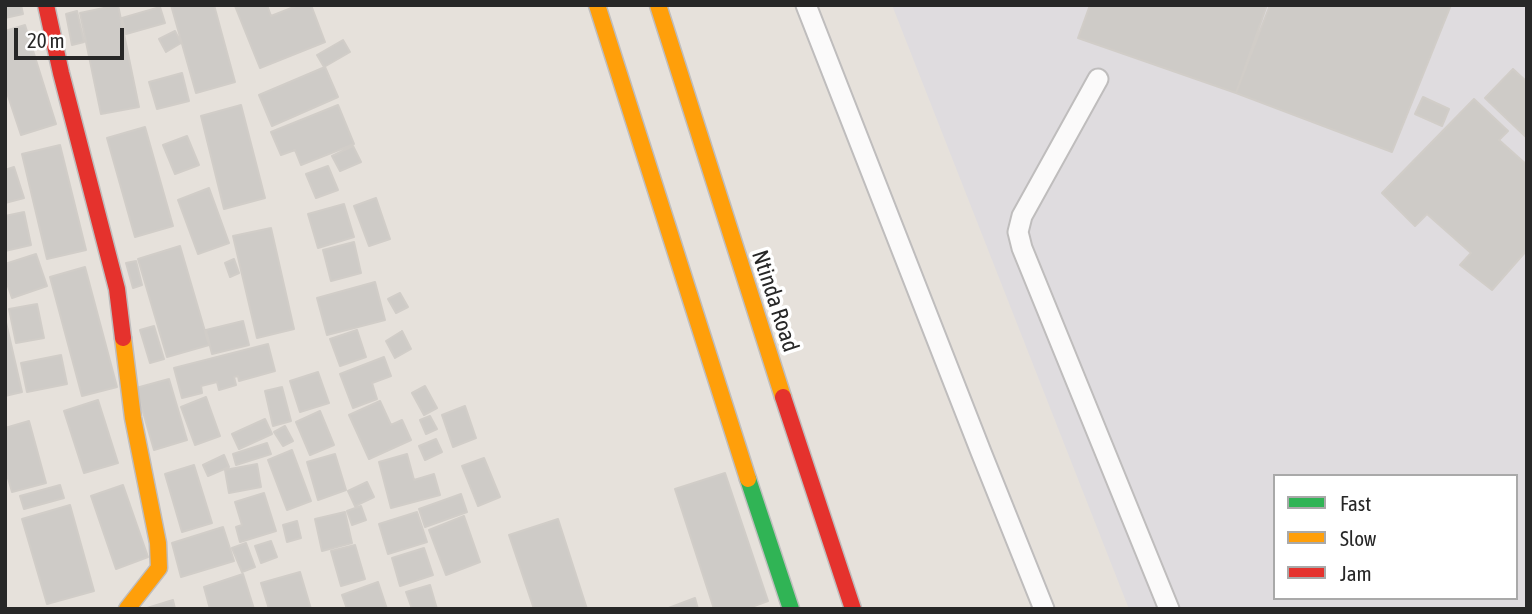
<!DOCTYPE html>
<html>
<head>
<meta charset="utf-8">
<style>
  body { margin:0 }
  #map { position:relative; width:1532px; height:614px; overflow:hidden; background:#e6e1db; font-family:"Asap Condensed",sans-serif }
  canvas { display:block }
  .frame { position:absolute; inset:0; border:7px solid #272727; pointer-events:none }
  .legend { position:absolute; left:1273px; top:474px; width:245px; height:126px; box-sizing:border-box; background:#fff; border:2px solid #a9a9a9; margin:0; padding:9px 12px; list-style:none; font-size:21px; color:#272727 }
  .legend li { display:flex; align-items:center; gap:14px; height:35px }
  .legend b { width:35px; border:2px solid #a9a9a9 }
  .scale { position:absolute; left:14px; top:28px; width:110px; height:32px; box-sizing:border-box; border:4px solid #272727; border-top:0; padding-left:9px; font-size:21px; line-height:24px; white-space:nowrap; color:#272727; -webkit-text-stroke:5px #fff; paint-order:stroke }
</style>
</head>
<body>
<div id="map">
<canvas width="1532" height="614"></canvas>
<div class="frame"></div>
<ul class="legend">
<li><b style="height:9px;background:#30b455"></b>Fast</li>
<li><b style="height:9px;background:#ff9f0a"></b>Slow</li>
<li><b style="height:9px;background:#e5322d"></b>Jam</li>
</ul>
<div class="scale">20 m</div>
</div>
<script>
const ctx = document.querySelector('canvas').getContext('2d');
ctx.lineJoin = 'round';
function fillPath(path, color) {
  ctx.fillStyle = color;
  ctx.fill(path, 'evenodd');
}
function toPath(rows) {
  const path = new Path2D();
  for (const r of rows) {
    path.moveTo(r[0], r[1]);
    for (let i = 2; i < r.length; i += 2) path.lineTo(r[i], r[i + 1]);
  }
  return path;
}
function strokePath(path, color, width, dash) {
  ctx.strokeStyle = color;
  ctx.lineWidth = width;
  ctx.lineCap = dash ? 'butt' : 'round';
  ctx.setLineDash(dash || []);
  ctx.stroke(path);
}
function label(font, color, halo, rows, align = 'center') {
  ctx.font = font + ' "Asap Condensed",sans-serif';
  ctx.lineWidth = 7;
  ctx.setLineDash([]);
  ctx.textBaseline = 'middle';
  ctx.strokeStyle = halo;
  ctx.fillStyle = color;
  for (const [text, x, y, turn = 0] of rows) {
    ctx.save();
    ctx.translate(x, y);
    ctx.rotate((+turn || 0) * Math.PI / 180);
    ctx.textAlign = isNaN(turn) ? turn : align;
    if (halo) ctx.strokeText(text, 0, 0);
    ctx.fillText(text, 0, 0);
    ctx.restore();
  }
}
fillPath(toPath([
  [892,5,1527,5,1527,609,1129,609],
  [1275,476,1516,476,1516,598,1275,598]
]), '#dfdcdf');
const building = toPath([
  [5,5,21,5,23,14,5,18,5,5],
  [118,5,139,107,101,114,80,13,118,5],
  [171,5,214,5,235,82,196,93,171,5],
  [238,5,267,5,271,16,299,5,311,5,325,42,260,68,235,6,238,5],
  [1090,5,1267,5,1236,93,1078,38,1090,5],
  [1270,5,1451,5,1392,152,1236,93,1270,5],
  [160,7,165,23,126,34,122,18,160,7],
  [77,11,84,42,72,45,66,14,77,11],
  [25,25,56,124,21,135,5,87,5,31,25,25],
  [175,31,181,43,166,52,159,39,175,31],
  [343,40,350,52,324,67,317,55,343,40],
  [325,67,338,97,272,126,259,95,325,67],
  [1513,69,1527,82,1527,138,1485,98,1513,69],
  [182,73,189,101,157,109,149,82,182,73],
  [1423,97,1449,109,1442,126,1415,114,1423,97],
  [1474,99,1508,131,1499,140,1527,165,1527,250,1492,290,1460,265,1471,253,1427,214,1415,226,1382,193,1474,99],
  [241,105,265,198,224,209,201,116,241,105],
  [338,105,354,144,301,165,295,150,281,155,271,132,338,105],
  [145,127,173,226,135,237,107,138,145,127],
  [187,136,199,165,175,174,163,145,187,136],
  [60,145,86,250,47,259,22,154,60,145],
  [353,146,361,162,340,171,332,156,353,146],
  [328,166,338,190,316,198,306,174,328,166],
  [14,167,24,198,5,203,5,170,14,167],
  [209,188,229,243,198,254,178,200,209,188],
  [376,198,390,239,369,246,354,206,376,198],
  [344,204,354,237,318,248,308,214,344,204],
  [24,212,31,245,5,251,5,216,24,212],
  [271,228,294,329,257,338,233,236,271,228],
  [354,242,361,273,331,281,323,250,354,242],
  [180,246,209,345,167,357,138,259,180,246],
  [36,254,47,286,12,298,5,278,5,264,36,254],
  [234,259,239,273,230,277,225,263,234,259],
  [136,261,142,285,133,288,126,263,136,261],
  [85,267,117,387,82,396,50,277,85,267],
  [375,282,385,320,327,335,317,298,375,282],
  [400,293,408,307,396,313,388,299,400,293],
  [37,304,44,338,16,343,9,309,37,304],
  [5,318,22,392,5,396,5,318],
  [243,321,249,345,212,354,206,330,243,321],
  [154,326,164,359,150,363,140,330,154,326],
  [357,330,366,357,340,366,330,339,357,330],
  [402,331,411,349,395,358,386,341,402,331],
  [268,344,275,371,239,381,238,376,234,377,236,385,219,390,217,382,201,386,202,393,182,398,174,368,268,344],
  [61,355,67,384,27,392,21,363,61,355],
  [384,357,391,376,372,383,377,399,353,408,340,374,384,357],
  [318,372,329,403,300,412,290,381,318,372],
  [169,379,187,440,154,450,136,388,169,379],
  [425,386,437,408,424,415,412,393,425,386],
  [282,387,291,421,273,426,265,391,282,387],
  [206,397,220,436,195,445,181,407,206,397],
  [98,400,118,463,84,473,64,411,98,400],
  [380,401,391,425,402,420,411,440,369,459,349,415,380,401],
  [465,406,476,438,453,447,442,415,465,406],
  [320,411,334,445,310,455,296,422,320,411],
  [430,416,437,429,426,434,420,420,430,416],
  [265,419,272,434,239,449,232,434,265,419],
  [29,421,46,483,12,492,5,468,5,428,29,421],
  [285,426,293,441,283,446,274,432,285,426],
  [436,439,442,452,425,460,419,446,436,439],
  [267,443,271,454,236,465,233,454,267,443],
  [292,450,311,501,287,510,268,460,292,450],
  [335,454,346,490,318,500,307,462,335,454],
  [407,454,414,480,434,474,440,495,391,508,379,462,407,454],
  [224,455,229,467,208,476,203,465,224,455],
  [484,458,500,497,478,506,462,466,484,458],
  [257,464,261,487,229,493,225,470,257,464],
  [194,465,212,523,182,532,165,474,194,465],
  [725,473,768,601,746,609,714,609,675,489,725,473],
  [367,482,374,497,355,506,348,491,367,482],
  [60,485,64,498,24,509,20,496,60,485],
  [123,485,148,557,116,569,91,496,123,485],
  [264,493,276,531,240,542,236,527,242,525,235,502,264,493],
  [461,494,467,512,425,527,419,509,461,494],
  [70,505,94,591,47,604,22,519,70,505],
  [361,506,366,520,352,525,347,511,361,506],
  [345,512,352,543,322,551,315,519,345,512],
  [417,512,427,542,388,554,379,524,417,512],
  [464,516,480,562,446,575,429,530,464,516],
  [558,519,587,609,534,609,509,535,558,519],
  [297,521,301,538,287,542,283,525,297,521],
  [223,527,234,561,181,577,172,543,223,527],
  [271,541,277,557,261,563,255,546,271,541],
  [246,543,255,567,242,572,232,548,246,543],
  [355,545,365,579,341,586,331,551,355,545],
  [424,548,433,575,400,586,392,558,424,548],
  [300,572,311,609,269,609,261,583,300,572],
  [243,574,254,609,210,609,204,587,243,574],
  [378,582,387,609,347,609,342,595,378,582],
  [430,585,437,609,412,609,406,592,430,585],
  [695,598,698,609,666,609,695,598],
  [173,600,175,609,144,609,173,600]
]);
fillPath(building, '#cecbc7');
strokePath(building, '#d1cdc8', 2);
const lane = toPath([
  [806,5,981,452,1044,609],
  [1098,79,1022,216,1018,232,1022,248,1169,609]
]);
const fast = toPath([
  [748,479,791,609]
]);
const slow = toPath([
  [597,5,748,479],
  [658,5,783,397],
  [123,338,133,418,158,543,159,568,127,609]
]);
const jam = toPath([
  [46,5,61,73,117,289,123,338],
  [783,397,853,609]
]);
strokePath(lane, '#bfbdbd', 23);
strokePath(fast, '#bfbdbd', 19);
strokePath(slow, '#bfbdbd', 19);
strokePath(jam, '#bfbdbd', 19);
strokePath(lane, '#fbfafa', 19);
strokePath(fast, '#30b455', 16);
strokePath(slow, '#ff9f0a', 16);
strokePath(jam, '#e5322d', 16);
label('23px', '#272727', '#fff', [
  ["Ntinda Road",775,301,72]
]);
</script>
</body>
</html>
